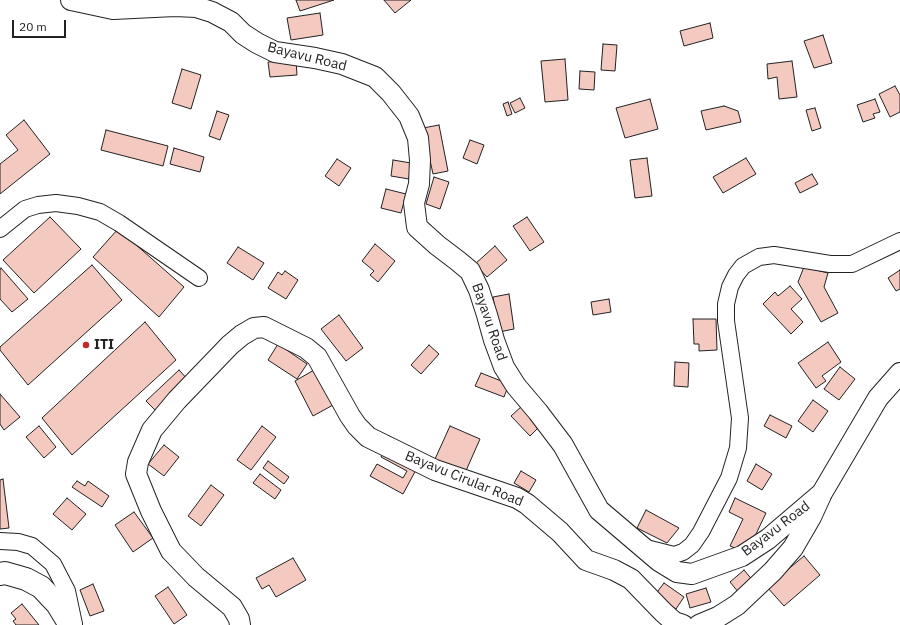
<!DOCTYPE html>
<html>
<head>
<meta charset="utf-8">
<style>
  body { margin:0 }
  #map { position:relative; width:900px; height:625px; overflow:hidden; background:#fff; font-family:"IBM Plex Sans",sans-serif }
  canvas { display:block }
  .scale { position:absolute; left:12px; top:20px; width:54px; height:18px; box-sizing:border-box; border:2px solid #222; border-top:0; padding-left:5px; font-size:12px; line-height:14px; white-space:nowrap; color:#222; -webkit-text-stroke:3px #fff; paint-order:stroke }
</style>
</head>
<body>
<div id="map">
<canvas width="900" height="625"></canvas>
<div class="scale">20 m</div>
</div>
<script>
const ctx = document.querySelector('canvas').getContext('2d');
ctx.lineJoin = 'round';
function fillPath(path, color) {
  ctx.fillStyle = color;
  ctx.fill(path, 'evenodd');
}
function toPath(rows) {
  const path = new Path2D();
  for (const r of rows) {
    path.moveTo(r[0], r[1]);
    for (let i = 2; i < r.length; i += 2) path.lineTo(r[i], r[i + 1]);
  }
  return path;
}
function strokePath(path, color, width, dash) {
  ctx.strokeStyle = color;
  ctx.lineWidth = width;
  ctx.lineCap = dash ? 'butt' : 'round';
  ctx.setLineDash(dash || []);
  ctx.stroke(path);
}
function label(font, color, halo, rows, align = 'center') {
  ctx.font = font + ' "IBM Plex Sans",sans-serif';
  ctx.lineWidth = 3;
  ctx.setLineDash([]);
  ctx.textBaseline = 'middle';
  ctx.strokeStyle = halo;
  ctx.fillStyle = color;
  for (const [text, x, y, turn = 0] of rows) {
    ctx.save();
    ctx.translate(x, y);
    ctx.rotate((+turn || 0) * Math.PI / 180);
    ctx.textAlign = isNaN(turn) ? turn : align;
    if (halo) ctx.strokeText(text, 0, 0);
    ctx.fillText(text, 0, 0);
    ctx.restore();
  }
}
const building = toPath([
  [296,0,334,0,300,11,296,0],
  [384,0,411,0,395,13,384,0],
  [320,13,323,35,291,40,287,18,320,13],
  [710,23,713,38,684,46,680,31,710,23],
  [823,35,832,63,814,68,804,41,823,35],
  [603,44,617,45,615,71,601,70,603,44],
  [565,59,568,100,545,102,541,61,565,59],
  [296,60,297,75,270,77,268,62,296,60],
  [792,61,797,97,779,99,777,77,768,79,767,64,792,61],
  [182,69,201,75,191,109,172,103,182,69],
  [580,71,595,72,594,90,579,89,580,71],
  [895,86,900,95,900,112,890,117,879,94,895,86],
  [520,98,525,108,515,113,510,103,520,98],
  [650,99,658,129,625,138,616,108,650,99],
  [875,99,880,112,873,114,875,118,863,122,857,105,875,99],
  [508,102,512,114,507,116,503,104,508,102],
  [724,106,738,111,741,122,706,130,701,111,724,106],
  [815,108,821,128,812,131,806,110,815,108],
  [217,111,229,115,220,140,209,136,217,111],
  [24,120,50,154,0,194,0,164,18,150,6,135,24,120],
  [439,125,448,171,433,174,423,128,439,125],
  [106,130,168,146,163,166,101,150,106,130],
  [470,140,484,145,477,164,463,158,470,140],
  [174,148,204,157,200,172,170,164,174,148],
  [647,158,652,196,635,198,630,160,647,158],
  [746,158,756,174,723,193,713,177,746,158],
  [337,159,351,168,339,186,325,176,337,159],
  [393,160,411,163,409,179,391,176,393,160],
  [812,174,818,184,800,193,795,183,812,174],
  [434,177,449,182,440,209,426,204,434,177],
  [386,189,406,194,401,213,381,208,386,189],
  [50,217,81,249,34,293,3,260,50,217],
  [527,217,544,242,530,251,513,226,527,217],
  [118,229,184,287,159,317,93,257,118,229],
  [375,244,395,261,378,282,370,275,374,271,362,261,375,244],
  [495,246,507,260,487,277,475,264,495,246],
  [238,247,264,263,253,280,227,263,238,247],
  [92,265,122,300,28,385,0,350,0,347,92,265],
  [804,267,828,273,824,287,838,313,821,322,798,282,804,267],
  [1,268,28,299,12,312,0,299,0,270,1,268],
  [900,270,900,289,896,291,888,278,900,270],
  [285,271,298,280,286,299,268,288,278,272,282,275,285,271],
  [790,286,802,299,791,309,803,322,791,334,763,304,775,292,778,296,790,286],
  [509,294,514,329,499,332,493,297,509,294],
  [609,299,611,312,593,315,591,302,609,299],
  [339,315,363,348,346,361,321,329,339,315],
  [693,319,716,319,717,350,699,351,699,344,694,344,693,319],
  [145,322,176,360,72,455,42,418,145,322],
  [828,342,841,362,822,376,826,381,816,388,798,363,828,342],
  [278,344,307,364,297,379,268,360,278,344],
  [429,345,439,354,421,374,411,365,429,345],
  [675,362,689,363,688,387,674,386,675,362],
  [840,367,855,379,839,400,824,389,840,367],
  [179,370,190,382,157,412,146,401,179,370],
  [314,370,333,405,313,416,295,381,314,370],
  [481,373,509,384,504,397,475,386,481,373],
  [0,394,20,417,4,430,0,424,0,394],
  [813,400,828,411,813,432,798,421,813,400],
  [522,406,541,425,530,436,511,416,522,406],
  [770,415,792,426,786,438,764,426,770,415],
  [39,426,56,447,44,458,26,437,39,426],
  [262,426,276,437,251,470,237,460,262,426],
  [450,426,480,439,465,473,435,459,450,426],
  [164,445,179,457,164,476,148,464,164,445],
  [385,450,417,468,403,494,370,476,377,464,403,478,407,471,381,457,385,450],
  [268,461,289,477,284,484,263,468,268,461],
  [756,464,772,474,762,490,747,481,756,464],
  [521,471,536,480,529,492,514,483,521,471],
  [260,474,281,490,275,499,253,483,260,474],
  [3,479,9,528,0,529,0,480,3,479],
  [77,481,85,486,88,481,109,496,102,507,72,487,77,481],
  [211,485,224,495,201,526,188,516,211,485],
  [67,498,86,514,72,530,53,514,67,498],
  [735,498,766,513,747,553,730,546,743,519,729,512,735,498],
  [646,510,679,528,667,543,637,528,646,510],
  [134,512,153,538,133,552,115,525,134,512],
  [804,556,820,575,784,606,767,587,804,556],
  [293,558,306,580,276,597,269,585,262,589,256,578,293,558],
  [744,570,754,582,739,593,730,582,744,570],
  [664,583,684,597,676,609,655,595,664,583],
  [93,584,104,611,90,616,80,590,93,584],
  [168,587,187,615,174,624,155,596,168,587],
  [706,588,711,602,690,608,686,594,706,588],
  [22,604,39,625,16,625,13,621,16,619,11,613,22,604]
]);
fillPath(building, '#f3c9c0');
strokePath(building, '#222', 1);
const minor = toPath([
  [0,229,25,209,38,205,56,203,78,206,100,212,119,223,199,278],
  [0,541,18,542,32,546,53,564,67,591,74,624],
  [642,547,674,555,683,552,692,545,701,532,729,478,738,448,740,418,726,321,726,304,730,287,736,275,743,266,759,257,774,255,830,264,852,264,900,241]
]);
const tertiary = toPath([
  [71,0,113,9,175,6,196,7,212,12,231,22,243,34,257,43,275,52,315,58,342,64,375,77,391,93,409,116,418,138,420,160,419,184,414,203,417,227,437,245,458,261,470,271,479,290,487,315,494,340,504,367,516,386,538,412,563,445,599,510,659,561,677,572,692,574,742,556,768,539,822,493],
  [240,625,239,619,232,607,196,577,171,551,151,511,136,474,138,462,152,430,177,400,230,345,242,335,254,328,264,327,306,348,317,357,350,416,357,426,368,437,435,470,517,498,527,504,560,532,586,560,614,570,631,579,663,612,674,622,683,625],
  [699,625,718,617,737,605,773,571,793,548,811,517,822,493,878,398,900,373]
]);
const trunk = toPath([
  [0,574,5,573,26,579,41,587,57,604,70,625]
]);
strokePath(minor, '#222', 18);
strokePath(tertiary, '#222', 22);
strokePath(trunk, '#222', 24);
strokePath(minor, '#fff', 16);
strokePath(tertiary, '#fff', 20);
strokePath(trunk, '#fff', 22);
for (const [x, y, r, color] of [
  [86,345,4,"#c62828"]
]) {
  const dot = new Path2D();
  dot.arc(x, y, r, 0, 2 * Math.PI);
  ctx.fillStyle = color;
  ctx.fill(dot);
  strokePath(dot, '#fff', 1.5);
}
label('14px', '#222', '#fff', [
  ["Bayavu Road",307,57,14],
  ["Bayavu Road",489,322,71],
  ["Bayavu Cirular Road",464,479,22],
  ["Bayavu Road",776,529,-37]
]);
label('bold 14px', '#222', '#fff', [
  ["ITI",94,345]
], 'left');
</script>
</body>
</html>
